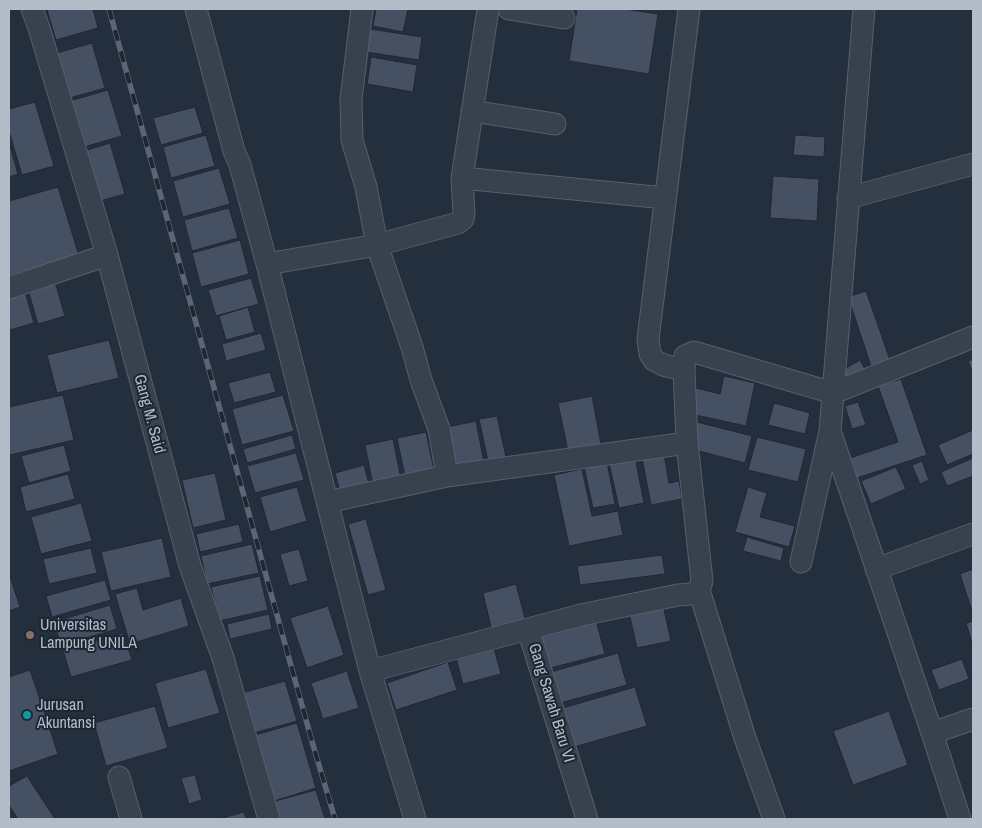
<!DOCTYPE html>
<html>
<head>
<meta charset="utf-8">
<style>
  body { margin:0 }
  #map { position:relative; width:982px; height:828px; overflow:hidden; background:#242f3e; font-family:"Archivo Narrow",sans-serif }
  canvas { display:block }
  .frame { position:absolute; inset:0; border:10px solid #b4bcc9; pointer-events:none }
</style>
</head>
<body>
<div id="map">
<canvas width="982" height="828"></canvas>
<div class="frame"></div>
</div>
<script>
const ctx = document.querySelector('canvas').getContext('2d');
ctx.lineJoin = 'round';
function fillPath(path, color) {
  ctx.fillStyle = color;
  ctx.fill(path, 'evenodd');
}
function toPath(rows) {
  const path = new Path2D();
  for (const r of rows) {
    path.moveTo(r[0], r[1]);
    for (let i = 2; i < r.length; i += 2) path.lineTo(r[i], r[i + 1]);
  }
  return path;
}
function strokePath(path, color, width, dash) {
  ctx.strokeStyle = color;
  ctx.lineWidth = width;
  ctx.lineCap = dash ? 'butt' : 'round';
  ctx.setLineDash(dash || []);
  ctx.stroke(path);
}
function label(font, color, halo, rows, align = 'center') {
  ctx.font = font + ' "Archivo Narrow",sans-serif';
  ctx.lineWidth = 4;
  ctx.setLineDash([]);
  ctx.textBaseline = 'middle';
  ctx.strokeStyle = halo;
  ctx.fillStyle = color;
  for (const [text, x, y, turn = 0] of rows) {
    ctx.save();
    ctx.translate(x, y);
    ctx.rotate((+turn || 0) * Math.PI / 180);
    ctx.textAlign = isNaN(turn) ? turn : align;
    if (halo) ctx.strokeText(text, 0, 0);
    ctx.fillText(text, 0, 0);
    ctx.restore();
  }
}
const building = toPath([
  [53,9,93,9,98,28,56,40,47,10,53,9],
  [376,9,408,9,403,32,373,26,376,9],
  [577,9,625,9,658,14,649,74,569,61,577,9],
  [370,29,422,37,419,60,366,52,370,29],
  [92,43,105,88,66,99,53,54,92,43],
  [371,57,417,65,413,92,367,84,371,57],
  [108,90,122,136,84,147,70,101,108,90],
  [35,102,54,166,22,175,9,131,9,109,35,102],
  [195,107,203,133,161,145,153,118,195,107],
  [206,135,215,166,171,178,163,147,206,135],
  [795,135,825,137,824,157,793,155,795,135],
  [9,143,18,174,9,177,9,143],
  [110,143,125,194,96,202,81,152,110,143],
  [219,168,230,204,183,217,173,181,219,168],
  [773,176,819,179,817,221,770,218,773,176],
  [58,187,79,256,9,276,9,201,58,187],
  [229,208,238,238,192,251,184,220,229,208],
  [240,240,249,274,201,287,192,253,240,240],
  [53,275,65,316,38,324,26,283,53,275],
  [251,278,259,304,216,316,208,290,251,278],
  [23,285,34,323,10,330,9,325,9,289,23,285],
  [866,291,890,360,871,366,848,297,866,291],
  [248,307,255,332,226,340,219,316,248,307],
  [261,333,266,350,226,361,222,344,261,333],
  [109,340,119,378,57,393,47,355,109,340],
  [973,359,973,373,968,361,973,359],
  [860,360,867,373,850,383,843,370,860,360],
  [270,372,276,392,234,403,228,383,270,372],
  [724,376,755,383,746,426,691,414,696,388,720,394,724,376],
  [901,379,927,455,857,478,850,458,898,442,878,386,901,379],
  [63,395,74,440,10,455,9,451,9,407,63,395],
  [283,395,294,431,242,445,232,409,283,395],
  [592,396,601,444,568,451,558,403,592,396],
  [858,402,866,425,852,429,845,406,858,402],
  [774,403,810,413,805,434,768,425,774,403],
  [497,416,506,457,488,461,479,419,497,416],
  [476,421,484,463,455,469,447,427,476,421],
  [697,422,752,436,745,463,691,449,697,422],
  [973,430,973,454,947,465,938,445,973,430],
  [426,432,435,475,406,481,397,438,426,432],
  [292,435,296,449,247,463,243,449,292,435],
  [757,437,806,449,798,482,748,470,757,437],
  [393,439,402,484,374,490,365,445,393,439],
  [64,445,71,471,29,483,21,456,64,445],
  [296,453,304,480,255,493,247,466,296,453],
  [664,454,669,483,679,481,682,499,651,505,642,458,664,454],
  [635,457,644,503,619,508,609,463,635,457],
  [973,458,973,476,947,486,941,472,973,458],
  [922,461,929,480,920,484,912,465,922,461],
  [607,462,615,504,593,508,584,467,607,462],
  [364,465,369,484,340,492,335,473,364,465],
  [896,467,906,489,871,504,861,481,896,467],
  [582,469,592,516,618,511,623,535,569,546,554,475,582,469],
  [215,473,226,520,193,528,182,480,215,473],
  [68,474,75,499,26,512,20,487,68,474],
  [297,487,307,521,270,532,260,497,297,487],
  [748,487,767,493,760,517,795,526,789,547,735,532,748,487],
  [81,503,92,541,41,554,31,517,81,503],
  [366,519,386,590,368,595,348,524,366,519],
  [239,524,243,542,200,552,196,534,239,524],
  [747,537,784,548,781,561,743,551,747,537],
  [162,538,171,577,111,591,101,552,162,538],
  [252,544,259,573,207,584,201,556,252,544],
  [91,548,97,573,49,584,43,559,91,548],
  [299,549,308,581,289,586,280,554,299,549],
  [662,555,665,574,580,585,577,566,662,555],
  [973,569,973,614,960,574,973,569],
  [9,573,20,607,9,611,9,573],
  [260,576,268,610,219,621,211,587,260,576],
  [105,580,111,600,52,617,46,596,105,580],
  [516,584,526,622,492,631,483,593,516,584],
  [137,588,143,610,181,598,189,626,130,644,115,594,137,588],
  [110,605,117,629,61,645,54,622,110,605],
  [663,605,671,641,637,648,629,613,663,605],
  [328,606,344,655,307,668,290,618,328,606],
  [594,613,605,654,550,668,539,628,594,613],
  [269,614,272,629,230,639,227,624,269,614],
  [973,621,973,646,966,623,973,621],
  [123,633,132,660,71,677,63,650,123,633],
  [494,648,501,674,463,684,456,658,494,648],
  [618,653,627,685,560,703,551,672,618,653],
  [962,659,969,679,939,690,931,670,962,659],
  [448,662,457,690,396,710,387,683,448,662],
  [206,669,220,713,168,728,155,683,206,669],
  [30,670,58,754,9,771,9,677,30,670],
  [347,671,359,708,323,719,311,683,347,671],
  [285,681,297,721,250,734,238,694,285,681],
  [635,687,647,726,574,747,563,708,635,687],
  [155,706,168,748,106,766,94,723,155,706],
  [889,711,908,765,853,785,833,731,889,711],
  [297,723,316,788,271,802,252,736,297,723],
  [195,775,202,800,189,804,181,778,195,775],
  [27,776,55,819,18,819,9,805,9,786,27,776],
  [316,790,325,819,276,819,271,802,316,790],
  [244,812,246,819,219,819,244,812]
]);
fillPath(building, '#455162');
strokePath(building, '#1f2835', 1);
const minor = toPath([
  [32,9,39,28,107,255,190,566,223,658,269,819],
  [196,9,234,151,240,165,267,264,370,671,415,819],
  [362,9,351,99,352,140,366,187,377,245,412,347,421,380,439,429,447,476],
  [509,9,564,18],
  [864,9,830,431,932,733,960,819],
  [472,111,555,124],
  [462,178,665,198],
  [848,198,973,164],
  [267,264,377,245,458,223,463,219,464,213,462,178,488,9],
  [9,288,107,255],
  [684,370,663,365,654,360,650,354,648,339,689,9],
  [327,502,447,476,687,443,684,370,685,356,694,352,833,393,973,337],
  [801,562,830,431],
  [876,569,973,534],
  [699,590,745,738,774,819],
  [528,629,581,615,678,595,691,594,699,590,702,581,687,443],
  [370,671,528,629,587,819],
  [932,733,973,719],
  [119,777,131,819]
]);
strokePath(minor, '#565f6c', 23);
strokePath(minor, '#38414e', 21);
const rail = toPath([
  [109,9,313,745,335,819]
]);
strokePath(rail, '#5a6575', 5.5);
strokePath(rail, '#1d2633', 4, [11]);
for (const [x, y, r, color] of [
  [30,635,5,"#8d6e63"],
  [27,715,5,"#0f9aa8"]
]) {
  const dot = new Path2D();
  dot.arc(x, y, r, 0, 2 * Math.PI);
  ctx.fillStyle = color;
  ctx.fill(dot);
  strokePath(dot, '#1d2633', 2);
}
label('16px', '#b4bcc9', '#1d2633', [
  ["Gang M. Said",149,414,75],
  ["Gang Sawah Baru VI",551,703,73]
]);
label('16px', '#b4bcc9', '#1d2633', [
  ["Universitas",40,626],
  ["Lampung UNILA",40,644],
  ["Jurusan",37,706],
  ["Akuntansi",37,724]
], 'left');
</script>
</body>
</html>
